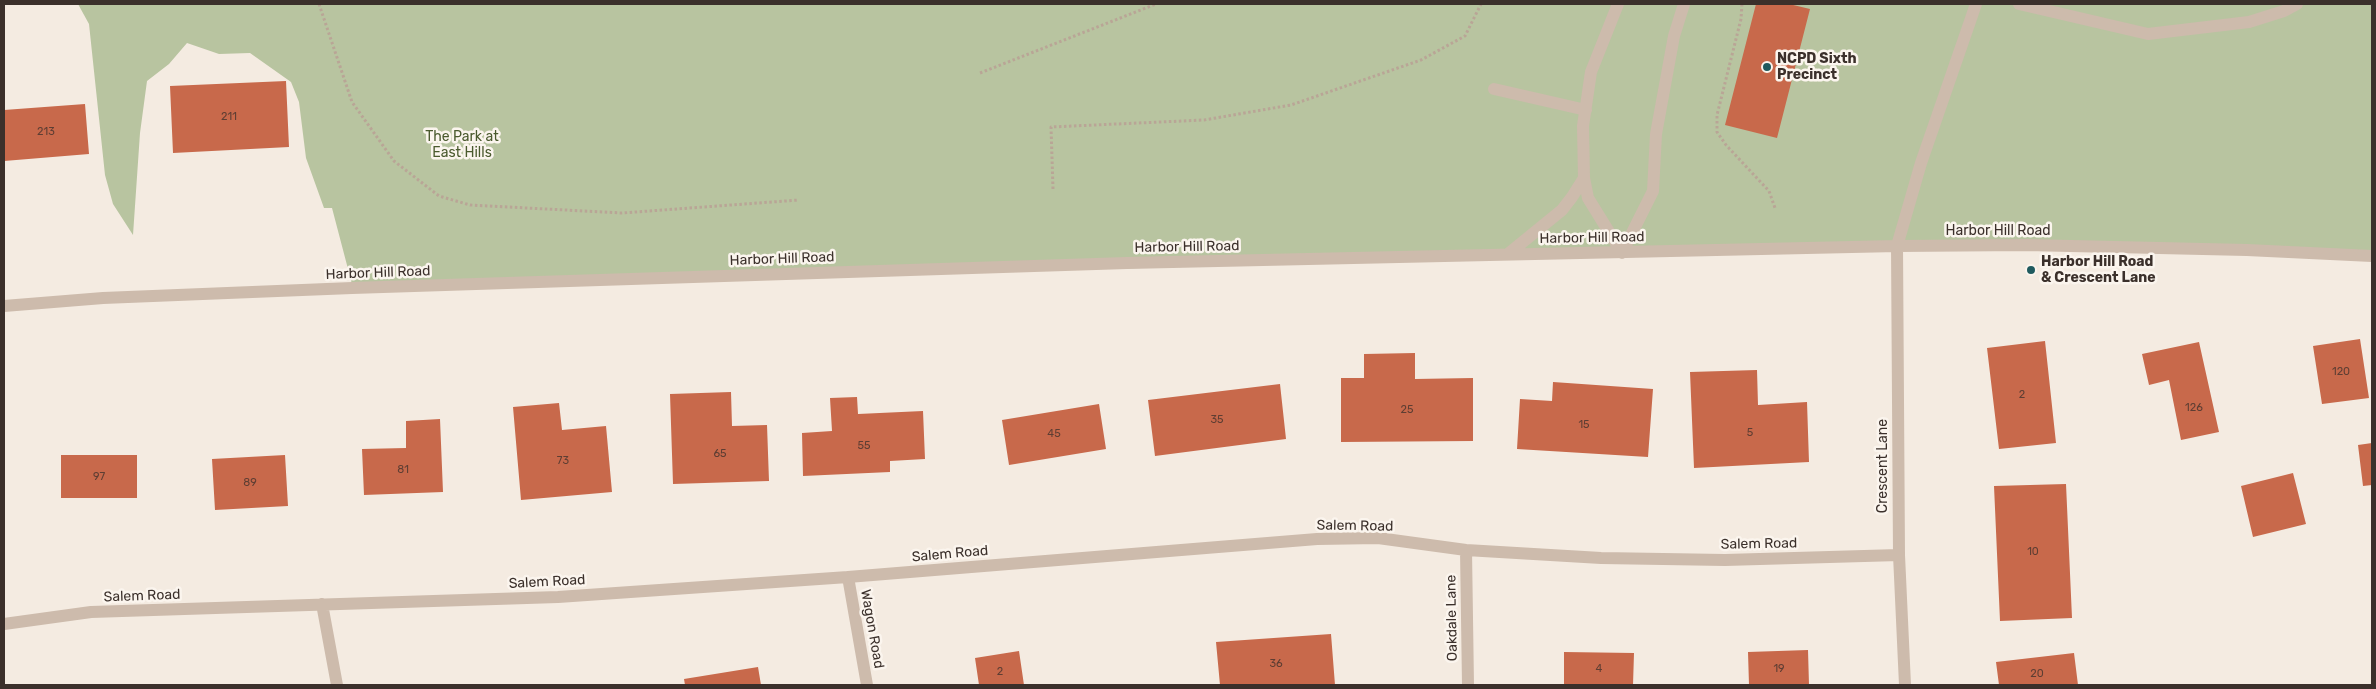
<!DOCTYPE html>
<html>
<head>
<meta charset="utf-8">
<style>
  body { margin:0 }
  #map { position:relative; width:2376px; height:689px; overflow:hidden; background:#f4ebe1; font-family:Rubik,sans-serif }
  canvas { display:block }
  .frame { position:absolute; inset:0; border:5px solid #3b302b; pointer-events:none }
</style>
</head>
<body>
<div id="map">
<canvas width="2376" height="689"></canvas>
<div class="frame"></div>
</div>
<script>
const ctx = document.querySelector('canvas').getContext('2d');
ctx.lineJoin = 'round';
function fillPath(path, color) {
  ctx.fillStyle = color;
  ctx.fill(path, 'evenodd');
}
function toPath(rows) {
  const path = new Path2D();
  for (const r of rows) {
    path.moveTo(r[0], r[1]);
    for (let i = 2; i < r.length; i += 2) path.lineTo(r[i], r[i + 1]);
  }
  return path;
}
function strokePath(path, color, width, dash) {
  ctx.strokeStyle = color;
  ctx.lineWidth = width;
  ctx.lineCap = dash ? 'butt' : 'round';
  ctx.setLineDash(dash || []);
  ctx.stroke(path);
}
function label(font, color, halo, rows, align = 'center') {
  ctx.font = font + ' Rubik,sans-serif';
  ctx.lineWidth = 5;
  ctx.setLineDash([]);
  ctx.textBaseline = 'middle';
  ctx.strokeStyle = halo;
  ctx.fillStyle = color;
  for (const [text, x, y, turn = 0] of rows) {
    ctx.save();
    ctx.translate(x, y);
    ctx.rotate((+turn || 0) * Math.PI / 180);
    ctx.textAlign = isNaN(turn) ? turn : align;
    if (halo) ctx.strokeText(text, 0, 0);
    ctx.fillText(text, 0, 0);
    ctx.restore();
  }
}
fillPath(toPath([
  [78,4,2372,4,2372,255,2089,244,353,288,332,208,324,208,306,158,299,102,291,82,250,53,219,54,187,43,169,64,147,81,140,133,133,235,113,204,105,175,89,24]
]), '#b8c4a0');
fillPath(toPath([
  [1756,4,1789,4,1810,9,1777,138,1725,125],
  [286,81,289,147,173,153,170,86],
  [85,104,89,154,4,161,4,110],
  [2360,339,2369,398,2322,404,2313,346],
  [2045,341,2056,443,1999,449,1987,348],
  [2199,342,2219,432,2181,440,2169,380,2149,385,2142,354],
  [1415,353,1415,379,1473,378,1473,441,1341,442,1341,378,1364,378,1364,354],
  [1757,370,1758,405,1807,402,1809,462,1694,468,1690,372],
  [1553,382,1653,389,1648,457,1517,449,1520,399,1552,401],
  [1280,384,1286,439,1155,456,1148,400],
  [731,392,732,426,767,425,769,481,673,484,670,394],
  [857,397,858,414,923,411,925,459,890,461,890,472,803,476,802,433,832,431,830,398],
  [559,403,562,430,606,426,612,492,521,500,513,407],
  [1099,404,1106,449,1009,465,1002,420],
  [440,419,443,492,364,495,362,449,406,448,406,421],
  [2372,443,2372,485,2363,486,2358,445],
  [61,455,137,455,137,498,61,498],
  [285,455,288,506,215,510,212,459],
  [2293,473,2306,524,2253,537,2241,486],
  [2066,484,2072,618,2000,621,1994,486],
  [1331,634,1335,685,1220,685,1216,642],
  [1808,650,1809,685,1749,685,1748,652],
  [1019,651,1024,685,979,685,975,658],
  [1564,652,1634,653,1633,685,1564,685],
  [2074,653,2078,685,1999,685,1996,662],
  [758,667,761,685,685,685,684,679]
]), '#c8694b');
strokePath(toPath([
  [319,4,352,102,394,161,439,196,470,205,622,213,799,200],
  [1742,4,1741,19,1717,115,1717,132,1726,145,1769,191,1775,208],
  [980,73,1156,4],
  [1053,189,1051,127,1204,120,1291,105,1421,60,1465,36,1481,4]
]), '#b9a596', 3, [2.5, 2.5]);
strokePath(toPath([
  [1618,4,1591,72,1583,126,1584,178,1588,198,1622,253],
  [2019,4,2148,34,2249,22,2284,11,2297,4],
  [1494,89,1586,110],
  [1622,253,1653,191,1656,134,1674,36,1684,4],
  [1508,254,1562,210,1572,197,1584,178],
  [4,306,103,298,352,288,1127,263,1897,246,2027,245,2247,250,2372,256],
  [1466,550,1468,685],
  [848,577,867,685],
  [322,604,337,685],
  [4,624,91,612,558,597,848,577,1317,539,1378,538,1466,550,1601,558,1725,560,1899,555],
  [1905,685,1899,555,1897,246,1921,163,1976,4]
]), '#cdbbac', 12);
for (const [x, y, r, color] of [
  [1767,67,5,"#1f5a5e"],
  [2031,270,5,"#1f5a5e"]
]) {
  const dot = new Path2D();
  dot.arc(x, y, r, 0, 2 * Math.PI);
  ctx.fillStyle = color;
  ctx.fill(dot);
  strokePath(dot, '#fbf5ee', 2);
}
label('11px', '#5e3e33', null, [
  ["211",229,117],
  ["213",46,132],
  ["120",2341,372],
  ["2",2022,395],
  ["126",2194,408],
  ["25",1407,410],
  ["35",1217,420],
  ["15",1584,425],
  ["5",1750,433],
  ["45",1054,434],
  ["55",864,446],
  ["65",720,454],
  ["73",563,461],
  ["81",403,470],
  ["97",99,477],
  ["89",250,483],
  ["10",2033,552],
  ["36",1276,664],
  ["4",1599,669],
  ["19",1779,669],
  ["2",1000,672],
  ["20",2037,674]
]);
label('bold 14px', '#3b302b', '#fbf5ee', [
  ["NCPD Sixth",1777,59],
  ["Precinct",1777,75],
  ["Harbor Hill Road",2041,262],
  ["& Crescent Lane",2041,278]
], 'left');
label('14px', '#4a5a2e', '#fbf5ee', [
  ["The Park at",462,137],
  ["East Hills",462,153]
]);
label('14px', '#3b302b', '#fbf5ee', [
  ["Harbor Hill Road",1998,231],
  ["Harbor Hill Road",1592,238,-1],
  ["Harbor Hill Road",1187,247,-1],
  ["Harbor Hill Road",782,259,-2],
  ["Harbor Hill Road",378,273,-2],
  ["Crescent Lane",1883,466,-90],
  ["Salem Road",1355,526,1],
  ["Salem Road",1759,544,-1],
  ["Salem Road",950,554,-5],
  ["Salem Road",547,582,-3],
  ["Salem Road",142,596,-2],
  ["Oakdale Lane",1452,618,-91],
  ["Wagon Road",872,629,80]
]);
</script>
</body>
</html>
